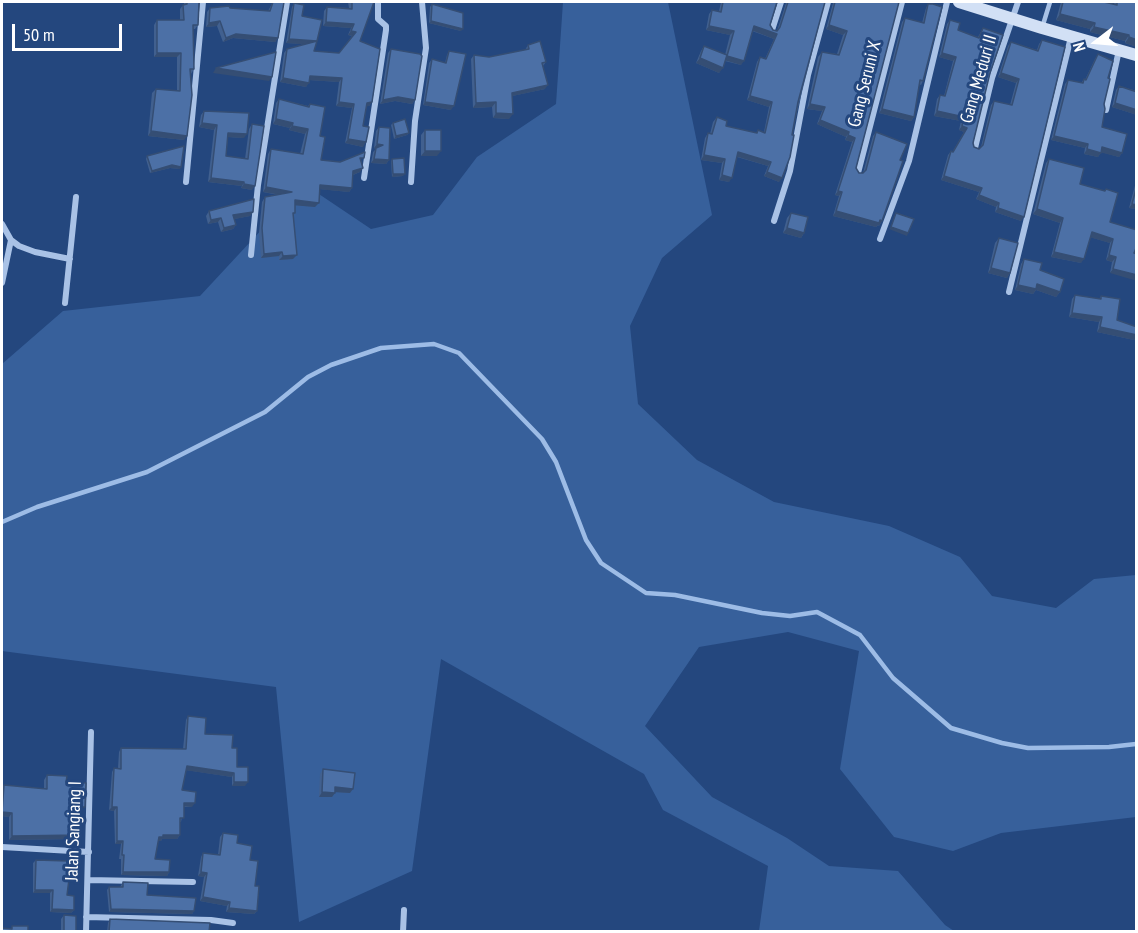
<!DOCTYPE html>
<html>
<head>
<meta charset="utf-8">
<style>
  body { margin:0 }
  #map { position:relative; width:1138px; height:933px; overflow:hidden; background:#24477e; font-family:"PT Sans Narrow",sans-serif }
  canvas { display:block }
  .frame { position:absolute; inset:0; border:3px solid #fff; pointer-events:none }
  .north { position:absolute; left:1066px; top:12px; width:60px; height:60px; -webkit-text-stroke:4px #24477e; paint-order:stroke; rotate:254deg; font-size:16px; font-weight:700; line-height:24px; text-align:center; color:#fff }
  .north::after { content:''; display:block; margin:auto; width:21px; height:27px; background:#fff; clip-path:polygon(50% 0,100% 100%,50% 72%,0 100%) }
  .scale { position:absolute; left:12px; top:24px; width:110px; height:27px; box-sizing:border-box; border:3px solid #fff; border-top:0; padding-left:8px; font-size:18px; line-height:21px; white-space:nowrap; color:#fff; -webkit-text-stroke:4px #24477e; paint-order:stroke }
</style>
</head>
<body>
<div id="map">
<canvas width="1138" height="933"></canvas>
<div class="frame"></div>
<div class="north">N</div>
<div class="scale">50 m</div>
</div>
<script>
const ctx = document.querySelector('canvas').getContext('2d');
ctx.lineJoin = 'round';
function fillPath(path, color) {
  ctx.fillStyle = color;
  ctx.fill(path, 'evenodd');
}
function toPath(rows) {
  const path = new Path2D();
  for (const r of rows) {
    path.moveTo(r[0], r[1]);
    for (let i = 2; i < r.length; i += 2) path.lineTo(r[i], r[i + 1]);
  }
  return path;
}
function strokePath(path, color, width, dash) {
  ctx.strokeStyle = color;
  ctx.lineWidth = width;
  ctx.lineCap = dash ? 'butt' : 'round';
  ctx.setLineDash(dash || []);
  ctx.stroke(path);
}
function label(font, color, halo, rows, align = 'center') {
  ctx.font = font + ' "PT Sans Narrow",sans-serif';
  ctx.lineWidth = 6;
  ctx.setLineDash([]);
  ctx.textBaseline = 'middle';
  ctx.strokeStyle = halo;
  ctx.fillStyle = color;
  for (const [text, x, y, turn = 0] of rows) {
    ctx.save();
    ctx.translate(x, y);
    ctx.rotate((+turn || 0) * Math.PI / 180);
    ctx.textAlign = isNaN(turn) ? turn : align;
    if (halo) ctx.strokeText(text, 0, 0);
    ctx.fillText(text, 0, 0);
    ctx.restore();
  }
}
fillPath(toPath([
  [563,2,668,2,712,215,662,258,630,326,638,404,697,460,774,502,889,526,960,557,992,596,1056,608,1094,579,1136,575,1136,817,1001,833,953,851,894,837,840,769,859,651,788,632,699,647,645,726,712,797,787,838,829,866,898,871,945,925,954,931,759,931,768,866,663,810,644,774,441,659,412,871,299,922,276,687,2,651,2,364,63,311,200,296,304,184,371,229,433,215,477,157,556,104]
]), '#37609b');
strokePath(toPath([
  [2,522,37,507,147,472,265,412,308,377,331,365,381,348,434,344,459,353,542,439,556,462,586,540,601,563,646,593,675,595,762,613,790,616,817,612,860,635,893,678,951,728,1002,743,1028,748,1109,747,1136,744]
]), '#9dbce6', 4.5);
strokePath(toPath([
  [1042,28,1050,2]
]), '#a9c2e6', 4.5);
strokePath(toPath([
  [772,30,781,2],
  [1106,110,1119,50],
  [975,148,992,78,1018,2],
  [858,173,902,2],
  [364,178,386,30,386,26,378,19,378,2],
  [186,182,203,2],
  [411,182,415,121,426,48,422,2],
  [774,221,790,171,808,75,828,2],
  [2,224,11,240,19,246,35,252,70,259],
  [880,239,909,161,947,2],
  [251,255,258,185,287,2],
  [2,283,11,240],
  [1009,292,1071,37],
  [65,303,76,197],
  [2,847,89,852],
  [88,880,193,882],
  [86,917,211,920,233,923],
  [86,932,91,732],
  [403,932,404,910]
]), '#a9c2e6', 6);
strokePath(toPath([
  [959,2,1042,28,1136,55]
]), '#d2e0f5', 12);
fillPath(toPath([
  [184,2,199,2,198,25,195,29,193,29,194,69,191,74,184,140,148,136,152,93,156,89,177,91,177,57,154,57,154,25,157,20,180,20,180,9,183,5,184,5],
  [273,2,284,2,278,38,275,42,233,38,223,42,217,26,206,27,207,12,210,8,230,8,268,11],
  [348,2,374,2,360,41,372,102,369,106,366,106,363,126,363,147,345,143,352,108,336,106,339,82,309,80,306,87,280,82,284,53,287,49,304,44,286,43,292,7,294,3,302,16,314,51,339,53,352,36,348,35,351,28,323,26,324,11,327,7,349,8],
  [721,2,777,2,770,25,773,30,777,31,786,3,785,2,825,2,779,182,764,176,768,166,737,157,729,182,719,180,722,163,701,160,705,138,708,133,710,134,713,122,717,117,726,126,756,133,758,130,764,132,769,107,747,100,757,62,760,57,765,59,774,39,752,31,741,65,725,61,719,73,696,63,701,51,704,46,725,55,730,35,706,30,709,14,712,10,719,11],
  [832,2,899,2,856,168,859,173,863,173,873,136,876,132,900,160,882,221,879,226,878,225,876,227,833,216,839,196,835,195,852,142,845,140,846,137,817,124,822,111,807,109,818,57,822,52,837,54,843,35,826,29,833,3],
  [1061,2,1104,2,1114,4,1114,2,1137,2,1137,47,1125,43,1125,41,1090,32,1090,29,1056,20],
  [432,4,461,31,429,23,430,7],
  [928,4,923,81,921,85,919,84,914,117,911,121,879,113,902,22,905,18,922,23,926,8],
  [950,20,958,30,978,37,983,28,990,73,973,143,974,147,979,149,981,147,991,105,994,101,1010,105,1016,83,998,77,1008,46,1011,42,1037,50,1039,44,1042,40,1021,221,995,212,996,207,976,199,979,192,941,180,948,155,951,151,953,151,964,132,959,130,961,121,934,116,937,99,940,95,944,96,953,61,939,57,947,24],
  [528,45,546,62,543,66,545,89,512,96,509,119,493,118,492,107,473,108,471,59,474,55,489,57,525,50],
  [391,49,415,100,412,104,395,101,380,104,388,53],
  [449,51,451,110,423,105,429,63,432,59,445,63,447,55],
  [1098,54,1108,78,1104,104,1102,127,1122,153,1119,157,1101,152,1098,157,1084,154,1085,148,1051,140,1065,84,1068,80,1081,83,1084,79,1085,80,1095,59],
  [1119,86,1137,91,1137,115,1112,107,1116,90],
  [279,99,308,106,310,104,320,136,321,160,361,163,360,172,353,175,352,188,349,192,320,189,315,207,295,205,295,213,293,216,293,259,279,260,279,256,261,258,259,233,262,202,265,197,278,195,263,192,268,154,271,149,300,154,305,134,289,130,290,128,273,124,276,103],
  [204,111,244,138,228,137,226,156,245,159,249,129,252,124,252,190,241,188,242,186,208,182,214,130,199,127,201,115],
  [393,123,409,133,407,135,394,139,391,125],
  [379,127,389,160,386,164,371,163,373,152,376,149,374,148,376,131],
  [425,130,437,156,421,156,421,135],
  [147,156,180,169,170,168,150,173,146,159],
  [392,159,403,176,392,177,391,161],
  [1049,159,1080,184,1104,191,1106,189,1110,222,1137,246,1110,273,1112,262,1106,260,1110,243,1090,237,1081,263,1051,257,1060,223,1033,214,1046,163],
  [1137,178,1137,209,1129,208],
  [209,211,253,212,250,216,234,219,236,225,233,229,221,232,218,222,208,224,206,216],
  [791,213,804,233,801,238,783,233,787,218],
  [999,238,1010,273,1007,278,988,273,995,243],
  [1024,259,1040,270,1060,292,1056,297,1036,290,1033,294,1015,290,1021,264],
  [1075,295,1099,299,1101,296,1117,320,1137,327,1137,337,1134,340,1097,332,1099,322,1069,317,1072,299],
  [188,716,205,734,232,748,237,767,245,786,232,786,232,777,186,770,182,790,192,807,184,807,181,822,180,822,180,835,177,839,162,839,161,841,158,841,155,859,169,872,167,876,121,875,121,859,119,859,121,844,115,844,114,811,109,810,112,772,114,768,118,768,119,752,121,748,183,749,186,720],
  [323,769,350,793,335,792,332,797,319,797,320,774],
  [47,775,66,782,82,811,80,835,77,839,9,840,9,817,2,816,2,789,4,785,44,789,44,780],
  [223,833,237,843,250,860,255,886,257,911,254,914,226,912,227,906,200,901,204,877,198,876,201,857,203,853,218,855,220,837],
  [36,860,74,910,71,913,50,912,50,893,33,893,33,863],
  [123,882,147,895,194,911,192,914,109,912,107,890,109,887,120,887],
  [64,915,76,932,61,932,61,919],
  [110,919,209,932,107,932,108,923]
]), '#41608f');
fillPath(toPath([
  [1060,14,1095,23,1090,29,1056,20],
  [220,21,217,26,206,27,209,23],
  [431,21,463,29,461,31,429,23],
  [326,22,354,24,351,28,323,26],
  [829,25,847,31,843,35,826,29],
  [709,26,734,31,730,35,706,30],
  [754,26,777,34,774,39,751,30],
  [1094,27,1129,35,1125,41,1090,32],
  [351,31,356,32,353,36,348,35],
  [236,34,278,38,275,42,233,38,223,42,226,38],
  [1129,37,1137,40,1137,47,1125,43],
  [289,39,317,41,314,45,286,43],
  [157,53,181,53,177,57,154,57],
  [942,53,956,57,953,61,939,57],
  [727,56,744,61,741,65,724,60],
  [700,58,723,68,719,73,696,63],
  [216,68,272,77,269,81,213,73],
  [1001,73,1019,79,1016,83,998,77],
  [310,76,342,78,339,82,307,80],
  [283,78,309,83,306,87,280,82],
  [548,85,545,89,508,97,512,93],
  [750,96,772,102,769,107,747,100],
  [398,97,415,100,412,104,395,101,380,104,383,100],
  [339,102,354,104,352,108,336,106],
  [372,102,369,106,364,107,367,103],
  [425,102,454,106,451,110,423,105],
  [496,102,492,107,473,108,476,103],
  [1115,103,1137,110,1137,115,1112,107],
  [810,104,825,107,822,111,807,109],
  [882,109,914,117,911,121,879,113],
  [937,111,964,117,961,121,934,116],
  [496,113,513,114,509,119,493,118],
  [276,119,293,123,290,128,273,124],
  [820,120,849,132,846,137,817,124],
  [202,123,217,125,214,130,199,127],
  [292,126,308,129,305,134,289,130],
  [962,126,967,128,964,132,959,130],
  [151,131,187,136,184,140,148,136],
  [228,133,247,134,244,138,225,137],
  [409,133,407,135,394,139,396,136],
  [848,135,855,138,852,142,845,140],
  [1054,136,1088,144,1085,148,1051,140],
  [348,139,366,142,363,147,345,143],
  [377,144,383,145,380,150,374,148],
  [1102,147,1122,153,1119,157,1099,152],
  [1087,149,1101,153,1098,157,1084,154],
  [425,151,441,151,437,156,421,156],
  [738,152,771,162,768,166,735,156],
  [704,155,725,159,722,163,701,160],
  [374,159,389,160,386,164,371,163],
  [172,165,181,167,180,169,170,168,150,173,152,171],
  [363,168,360,172,350,176,353,171],
  [767,172,782,178,779,182,764,176],
  [393,174,405,174,403,176,392,177],
  [722,175,732,178,729,182,719,180],
  [944,176,982,188,979,192,941,180],
  [211,178,244,182,242,186,208,182],
  [244,184,255,186,252,190,241,188],
  [320,185,352,188,349,192,317,189],
  [266,187,292,192,288,196,263,192],
  [838,191,842,192,839,196,835,195],
  [979,195,999,203,996,207,976,199],
  [295,200,319,203,315,207,291,205],
  [1132,204,1137,205,1137,209,1129,208],
  [998,208,1024,217,1021,221,995,212],
  [1037,209,1063,218,1060,223,1033,214],
  [836,211,880,220,882,221,879,226,878,225,876,227,833,216],
  [253,212,250,216,230,220,233,215],
  [221,218,218,222,208,224,211,220],
  [236,225,233,229,221,232,224,228],
  [891,227,908,233,907,236,889,229],
  [787,228,804,233,801,238,783,233],
  [1092,232,1113,239,1110,243,1089,237],
  [282,252,279,256,261,258,264,254],
  [1054,252,1084,259,1081,263,1051,257],
  [297,255,293,259,279,260,283,256],
  [1109,255,1116,257,1112,262,1106,260],
  [991,268,1010,273,1007,278,988,273],
  [1113,269,1137,275,1137,281,1110,273],
  [1037,284,1060,292,1056,297,1036,290,1033,294,1015,290,1018,285],
  [1072,313,1102,317,1099,322,1069,317],
  [1100,327,1137,335,1137,337,1134,340,1097,332],
  [187,766,234,773,232,777,184,770],
  [234,782,248,782,245,786,232,786],
  [335,787,353,789,350,793,333,792],
  [322,792,335,793,332,797,319,797],
  [184,803,195,803,192,807,181,806],
  [112,807,117,807,114,811,109,810],
  [2,812,12,813,9,817,2,816],
  [80,835,77,839,9,840,12,836],
  [163,835,180,835,177,839,162,839,161,841,156,841,159,837],
  [117,841,123,841,121,844,115,844],
  [123,872,169,872,167,876,121,875],
  [201,872,207,873,204,877,198,876],
  [35,890,53,890,50,893,33,893],
  [203,897,230,902,227,906,200,901],
  [229,908,257,911,254,914,226,912],
  [52,909,74,910,71,913,50,912],
  [111,909,194,911,192,914,109,912]
]), '#354e74');
const building = toPath([
  [187,2,199,2,198,25,193,25,194,69,190,69,192,95,187,136,151,131,156,89,180,91,181,53,157,53,157,20,184,20,183,5,187,4,187,2],
  [273,2,284,2,278,38,236,34,226,38,220,21,209,23,210,8,229,6,230,8,270,11,273,2],
  [352,2,374,2,360,41,380,49,372,102,367,103,363,126,369,127,366,142,348,139,354,104,339,102,342,78,310,76,309,83,283,78,287,49,317,41,314,51,339,53,356,32,351,31,354,24,326,22,327,7,352,9,352,2],
  [723,2,777,2,770,25,773,30,777,31,780,27,788,2,825,2,798,102,792,135,794,135,790,157,782,178,767,172,771,162,738,152,732,178,722,175,725,159,704,155,708,133,712,134,717,117,727,121,726,126,757,133,758,130,765,133,772,102,750,96,760,57,766,59,777,34,754,26,744,61,727,56,734,31,709,26,712,10,721,12,723,2],
  [835,2,899,2,856,168,859,173,863,173,866,170,876,132,907,144,900,160,903,161,882,221,880,220,879,223,836,211,842,192,838,191,855,138,848,135,849,132,820,120,825,107,810,104,822,52,839,55,847,31,829,25,835,2],
  [1063,2,1104,2,1117,5,1117,2,1137,2,1137,40,1129,37,1129,35,1094,27,1095,23,1060,14,1063,2],
  [294,3,304,5,302,16,322,20,317,41,289,39,294,3],
  [432,4,463,13,463,29,431,21,432,4],
  [928,4,933,4,942,7,923,81,920,80,914,117,882,109,905,18,924,23,928,4],
  [950,20,960,23,958,30,979,38,983,28,1003,35,990,73,973,143,974,147,979,149,983,145,994,101,1012,105,1019,79,1001,73,1011,42,1038,51,1042,40,1065,47,1024,217,998,208,999,203,979,195,982,188,944,176,951,151,953,152,967,128,962,126,964,117,937,111,940,95,945,96,956,57,942,53,950,20],
  [540,41,546,62,542,63,548,85,512,93,513,114,496,113,496,102,476,103,474,55,489,57,529,49,528,45,540,41],
  [704,46,727,55,723,68,700,58,704,46],
  [391,49,420,54,422,56,415,100,398,97,383,100,391,49],
  [449,51,466,54,454,106,425,102,432,59,446,63,449,51],
  [276,52,272,77,216,68,276,52],
  [1098,54,1113,61,1108,78,1110,79,1104,104,1105,109,1102,127,1127,134,1122,153,1102,147,1101,153,1087,149,1088,144,1054,136,1068,80,1083,83,1084,79,1086,80,1098,54],
  [1119,86,1137,92,1137,110,1115,103,1119,86],
  [279,99,309,107,310,104,325,107,320,136,325,137,321,160,340,162,365,152,364,158,360,158,363,168,353,171,352,188,320,185,319,203,295,200,295,213,293,213,297,255,283,256,282,252,264,254,262,228,265,197,292,192,266,187,271,149,303,154,308,129,292,126,293,123,276,119,279,99],
  [204,111,249,113,247,134,228,133,226,156,248,159,252,124,264,126,255,186,244,184,244,182,211,178,217,125,202,123,204,111],
  [405,119,409,133,396,136,393,123,405,119],
  [379,127,390,128,389,160,374,159,376,148,383,145,377,144,379,127],
  [425,130,441,130,441,151,425,151,425,130],
  [184,146,181,167,172,165,152,171,147,156,184,146],
  [404,158,405,174,393,174,392,159,404,158],
  [1049,159,1084,168,1080,184,1105,191,1106,189,1118,193,1110,222,1137,230,1137,246,1134,253,1137,254,1137,275,1113,269,1116,257,1109,255,1113,239,1092,232,1084,259,1054,252,1063,218,1037,209,1049,159],
  [1137,185,1137,205,1132,204,1137,185],
  [254,199,253,212,233,215,236,225,224,228,221,218,211,220,209,211,254,199],
  [791,213,808,217,804,233,787,228,791,213],
  [896,213,914,219,908,233,891,227,896,213],
  [999,238,1018,243,1010,273,991,268,999,238],
  [1024,259,1042,263,1040,270,1064,279,1060,292,1037,284,1036,289,1018,285,1024,259],
  [1075,295,1101,299,1101,296,1120,299,1117,320,1137,327,1137,335,1100,327,1102,317,1072,313,1075,295],
  [188,716,206,718,205,734,233,735,232,748,237,748,237,767,248,767,248,782,234,782,234,773,187,766,182,790,196,792,195,803,184,803,184,818,180,818,180,835,163,835,163,837,159,837,155,859,170,860,169,872,123,872,124,855,122,855,123,841,117,841,117,807,112,807,114,768,121,769,121,748,186,749,188,716],
  [323,769,355,773,353,789,335,787,335,793,322,792,323,769],
  [47,775,67,776,66,782,86,783,85,807,82,807,80,835,12,836,12,813,2,812,4,785,47,789,47,775],
  [223,833,238,835,237,843,252,846,250,860,258,861,255,886,259,886,257,911,229,908,230,902,203,897,207,873,201,872,203,853,220,855,223,833],
  [36,860,68,861,67,879,69,879,67,895,74,896,74,910,52,909,53,890,35,890,36,860],
  [123,882,148,883,147,895,196,898,194,911,111,909,109,887,123,887,123,882],
  [64,915,76,916,76,932,64,932,64,915],
  [110,919,210,923,209,932,109,932,110,919],
  [12,926,28,926,28,932,2,932,2,928,12,929,12,926]
]);
fillPath(building, '#4c70a6');
strokePath(building, '#354e74', 1.5);
label('18px', '#fff', '#24477e', [
  ["Gang Meduri II",979,79,-74],
  ["Gang Seruni X",865,84,-76],
  ["Jalan Sangiang I",74,831,-88]
]);
</script>
</body>
</html>
